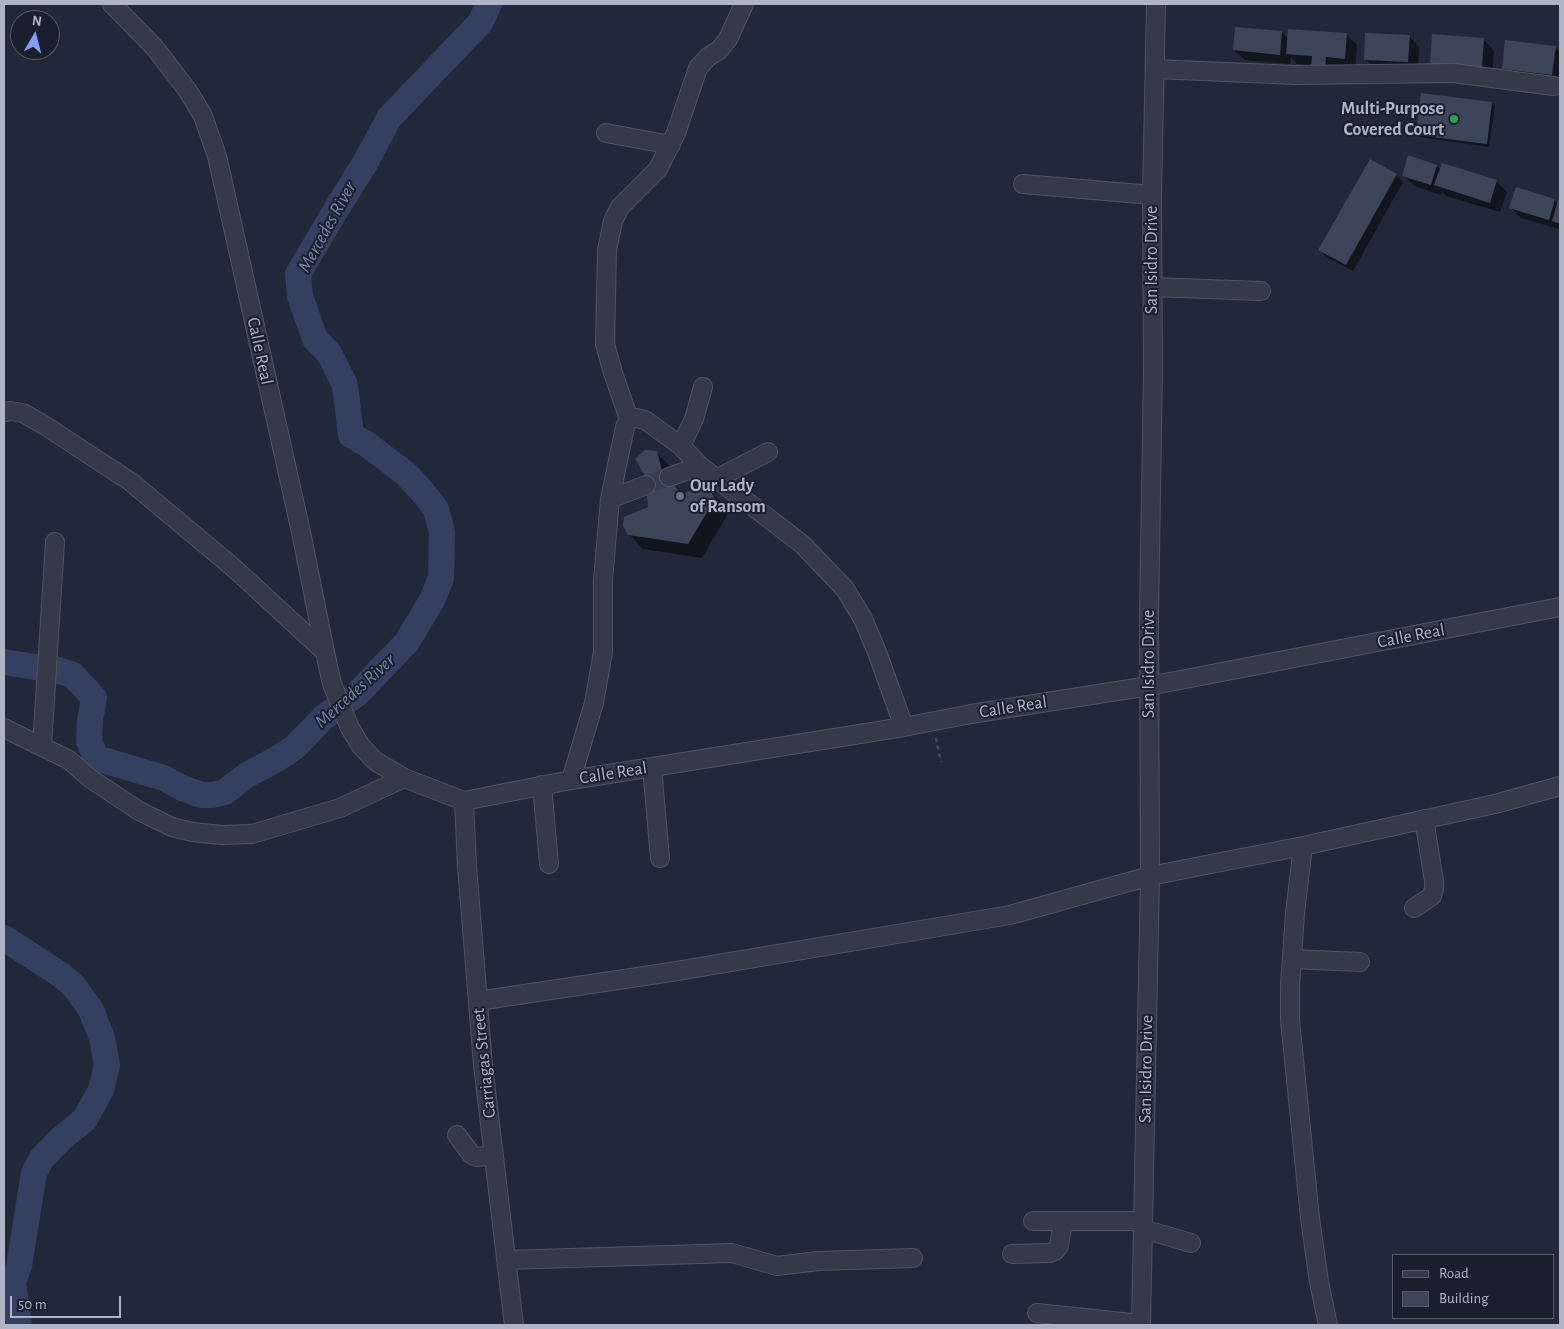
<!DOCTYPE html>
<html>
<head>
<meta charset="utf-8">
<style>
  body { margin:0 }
  #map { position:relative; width:1564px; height:1329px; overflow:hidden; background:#212839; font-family:"Alegreya Sans",sans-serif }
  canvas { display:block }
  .frame { position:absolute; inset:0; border:5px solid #b0b5c6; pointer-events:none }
  .legend { position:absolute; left:1392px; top:1254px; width:162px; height:65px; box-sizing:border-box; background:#1a1f2e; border:1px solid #565b6b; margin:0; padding:6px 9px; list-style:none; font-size:15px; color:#b0b5c6 }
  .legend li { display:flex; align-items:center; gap:10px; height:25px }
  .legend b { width:25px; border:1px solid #565b6b }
  .north { position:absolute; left:10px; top:10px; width:50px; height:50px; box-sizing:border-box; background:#1a1f2e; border:1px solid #565b6b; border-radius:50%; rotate:8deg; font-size:14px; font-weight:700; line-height:20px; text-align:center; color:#b0b5c6 }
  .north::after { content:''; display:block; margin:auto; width:18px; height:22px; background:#839ef7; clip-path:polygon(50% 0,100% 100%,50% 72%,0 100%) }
  .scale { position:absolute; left:10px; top:1296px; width:111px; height:22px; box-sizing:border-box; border:2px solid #b0b5c6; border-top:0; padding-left:6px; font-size:15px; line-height:18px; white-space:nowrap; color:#b0b5c6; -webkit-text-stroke:4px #1a1f2e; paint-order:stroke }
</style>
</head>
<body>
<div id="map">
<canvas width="1564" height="1329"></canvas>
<div class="frame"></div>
<ul class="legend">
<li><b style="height:6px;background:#353a49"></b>Road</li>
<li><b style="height:14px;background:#3d4559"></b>Building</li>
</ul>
<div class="north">N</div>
<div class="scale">50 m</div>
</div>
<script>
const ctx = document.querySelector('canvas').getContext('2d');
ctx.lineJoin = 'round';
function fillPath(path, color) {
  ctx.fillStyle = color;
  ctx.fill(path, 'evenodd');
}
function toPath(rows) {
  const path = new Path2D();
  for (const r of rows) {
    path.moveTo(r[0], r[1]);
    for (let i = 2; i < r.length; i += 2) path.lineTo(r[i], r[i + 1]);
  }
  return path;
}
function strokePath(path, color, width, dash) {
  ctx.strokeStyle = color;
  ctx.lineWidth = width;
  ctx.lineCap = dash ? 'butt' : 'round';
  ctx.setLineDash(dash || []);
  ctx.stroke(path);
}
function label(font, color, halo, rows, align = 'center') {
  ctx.font = font + ' "Alegreya Sans",sans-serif';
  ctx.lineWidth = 4;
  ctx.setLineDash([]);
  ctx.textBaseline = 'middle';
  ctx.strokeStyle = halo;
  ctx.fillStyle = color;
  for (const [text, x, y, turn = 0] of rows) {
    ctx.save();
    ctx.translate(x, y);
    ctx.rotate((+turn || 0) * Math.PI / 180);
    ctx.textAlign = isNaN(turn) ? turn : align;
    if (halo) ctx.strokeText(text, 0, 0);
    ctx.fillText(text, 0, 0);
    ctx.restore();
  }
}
fillPath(toPath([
  [1282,32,1288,39,1347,35,1357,45,1355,69,1297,64,1291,57,1290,64,1245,60,1234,50],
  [1409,36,1419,47,1418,72,1376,70,1365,59],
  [1433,36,1483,39,1494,50,1492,79],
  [1555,47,1560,52,1560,85,1513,79,1503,69],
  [1491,103,1495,106,1489,147,1420,137,1417,134],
  [1437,166,1441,170,1496,181,1507,192,1500,212,1446,196,1442,191,1441,195,1414,186,1403,175],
  [1396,175,1403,182,1353,271,1326,257,1320,250],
  [1554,200,1558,204,1560,202,1559,229,1521,218,1511,208],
  [657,453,671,467,676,486,683,494,710,491,724,506,728,514,702,558,643,549,629,534,649,508]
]), '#0007');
strokePath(toPath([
  [4,662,35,667],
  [54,669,73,675,94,698,90,720,89,741,96,758,164,778,182,788,201,795,213,795,225,792,247,775,277,759,295,747,324,717,357,694,407,642,432,600,441,578,442,532,436,509,421,490,405,473,368,445,351,435,345,385,329,353,315,339,300,296,298,274,340,203,364,165,389,118,480,23,489,4],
  [4,938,61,975,74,986,91,1010,102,1038,107,1065,101,1090,85,1119,62,1138,42,1158,34,1173,19,1266,13,1282,19,1325]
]), '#354060', 26);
fillPath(toPath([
  [1235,27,1282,31,1280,55,1233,50],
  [1288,29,1347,33,1345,59,1326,57,1325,69,1311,68,1312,56,1286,54],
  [1365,33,1410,35,1408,62,1364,60],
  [1432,34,1484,38,1482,69,1430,65],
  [1505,40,1556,46,1552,75,1502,69],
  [1421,93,1492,102,1487,144,1416,135],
  [1408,155,1437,165,1431,185,1402,176],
  [1370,159,1397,174,1346,265,1318,250],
  [1442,163,1497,180,1490,203,1434,185],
  [1516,187,1555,199,1549,220,1509,208],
  [1558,200,1560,201,1560,224,1552,221],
  [645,450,657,451,663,475,669,477,681,494,702,486,710,490,715,499,688,544,628,535,623,526,624,517,648,507,646,485,648,481,635,459]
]), '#3d4559');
strokePath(toPath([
  [646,485,669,477]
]), '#363d4e', 18, [18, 9]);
const minor = toPath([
  [112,4,155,48,188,91,203,116,217,156,301,532,325,652,332,684,350,728,361,746,375,761,404,778,464,801],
  [1155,69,1296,75,1453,73,1554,86],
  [606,133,671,145],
  [1023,184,1152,195],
  [1152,287,1261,291],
  [4,412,11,411,23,413,44,425,131,482,235,569,325,652],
  [629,419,613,373,605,344,607,250,613,221,620,207,658,169,676,133,698,68,708,57,719,50,728,39,744,4],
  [681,446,694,419,703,387],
  [669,477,700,466],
  [716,479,768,452],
  [610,499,646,485],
  [4,728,69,760,91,779,139,811,172,827,192,832,222,835,252,834,340,808,404,778],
  [42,746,55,542],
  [652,767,660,858],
  [571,780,594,703,603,652,603,580,610,499,625,427,629,419,636,418,645,420,681,446,700,466,802,544,845,589,863,619,877,652,904,727],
  [542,785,549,864],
  [464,801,571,780,904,727,971,714,1149,686,1560,607],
  [464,801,467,866,483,1065,514,1325],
  [1303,846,1295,913,1290,986,1290,1020,1310,1218,1319,1282,1328,1325],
  [1414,908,1432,896,1434,889,1434,881,1424,819],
  [1292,959,1360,962],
  [478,1001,671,972,1010,915,1150,876,1303,846,1495,804,1560,786],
  [457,1135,471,1154,476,1157,494,1155],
  [1033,1221,1143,1221],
  [1143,1229,1191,1243],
  [1012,1254,1050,1253,1055,1251,1059,1246,1063,1221],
  [506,1260,732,1253,777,1266,818,1261,913,1258],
  [1037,1313,1141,1324],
  [1141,1325,1150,876,1149,615,1153,371,1152,195,1156,4]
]);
strokePath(minor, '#505564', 20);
strokePath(toPath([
  [936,738,941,762]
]), '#415157', 2.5, [4, 4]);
strokePath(minor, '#353a49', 18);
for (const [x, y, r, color] of [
  [1454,119,5,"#2e9e5b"],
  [680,496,5,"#6b7280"]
]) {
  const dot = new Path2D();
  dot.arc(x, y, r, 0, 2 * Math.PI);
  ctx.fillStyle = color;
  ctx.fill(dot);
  strokePath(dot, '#1a1f2e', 2);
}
label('bold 18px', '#b0b5c6', '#1a1f2e', [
  ["Multi-Purpose",1444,109],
  ["Covered Court",1444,130],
  ["Our Lady",690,486,"left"],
  ["of Ransom",690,507,"left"]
], 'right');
label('18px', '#b0b5c6', '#1a1f2e', [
  ["San Isidro Drive",1152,260,-90],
  ["Calle Real",260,351,78],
  ["Calle Real",1411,636,-11],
  ["San Isidro Drive",1149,664,-90],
  ["Calle Real",1013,707,-9],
  ["Calle Real",613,773,-9],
  ["Carriagas Street",484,1063,-96],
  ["San Isidro Drive",1146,1069,-89]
]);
label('italic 19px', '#7786ae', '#1a1f2e', [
  ["Mercedes River",327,227,-61],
  ["Mercedes River",355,691,-42]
]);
</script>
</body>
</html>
